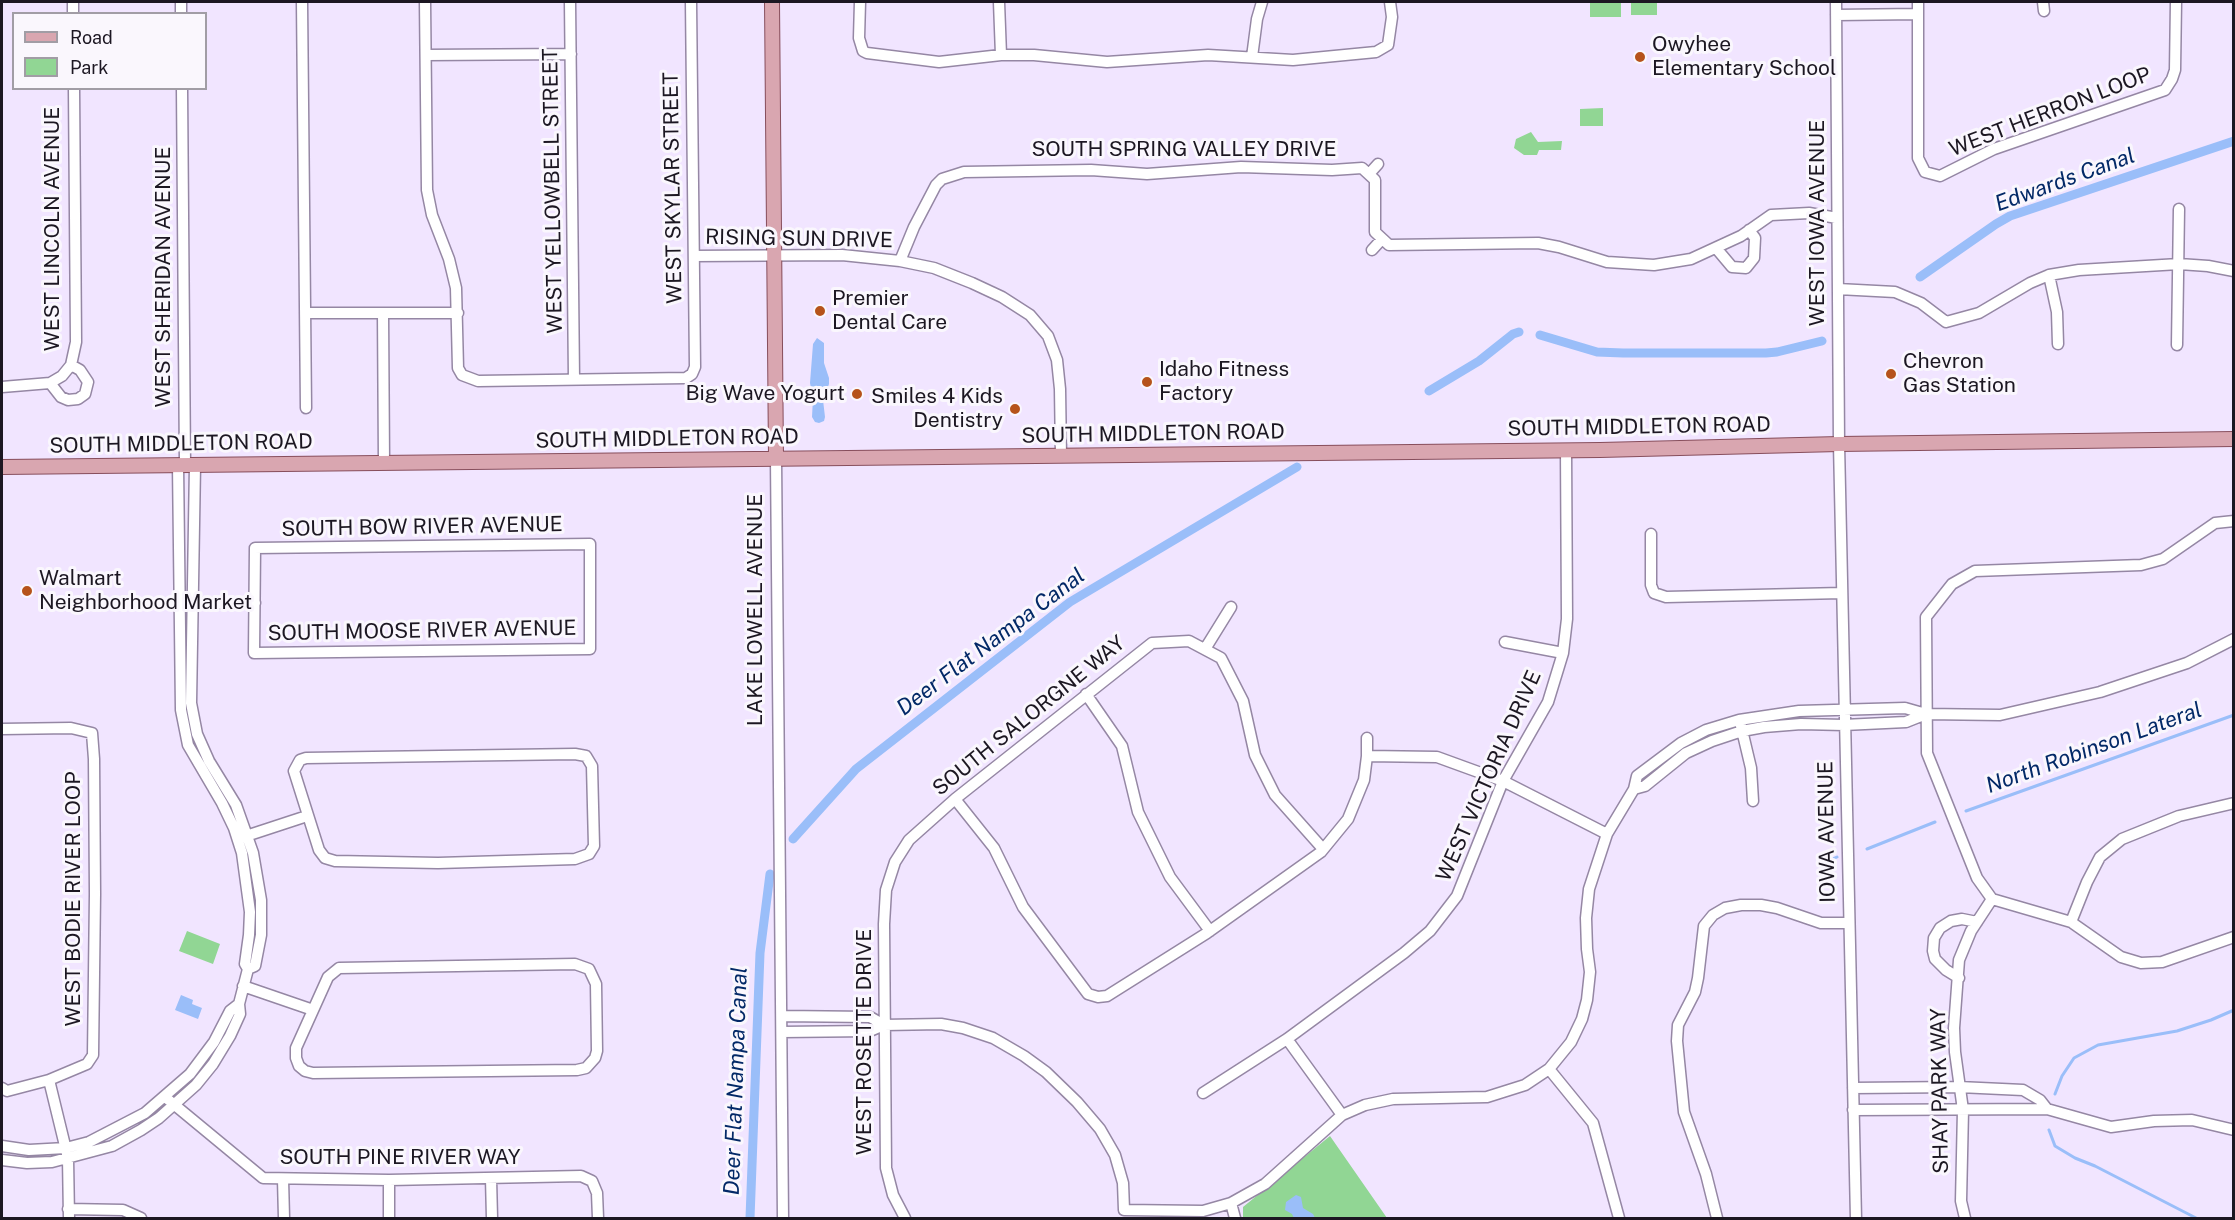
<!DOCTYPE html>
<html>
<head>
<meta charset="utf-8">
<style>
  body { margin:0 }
  #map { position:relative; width:2235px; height:1220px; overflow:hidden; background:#f1e5ff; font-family:"Public Sans",sans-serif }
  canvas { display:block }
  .frame { position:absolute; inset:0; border:3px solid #1c1722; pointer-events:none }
  .legend { position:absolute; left:12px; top:12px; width:195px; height:78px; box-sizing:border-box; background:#faf7fd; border:2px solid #a19da5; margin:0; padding:8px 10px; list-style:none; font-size:18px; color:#1c1722 }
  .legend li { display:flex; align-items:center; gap:12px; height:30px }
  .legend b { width:30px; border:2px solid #a19da5 }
</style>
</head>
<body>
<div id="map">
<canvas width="2235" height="1220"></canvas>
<div class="frame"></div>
<ul class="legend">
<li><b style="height:8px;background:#d9a6b0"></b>Road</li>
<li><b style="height:16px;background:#91d694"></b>Park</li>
</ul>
</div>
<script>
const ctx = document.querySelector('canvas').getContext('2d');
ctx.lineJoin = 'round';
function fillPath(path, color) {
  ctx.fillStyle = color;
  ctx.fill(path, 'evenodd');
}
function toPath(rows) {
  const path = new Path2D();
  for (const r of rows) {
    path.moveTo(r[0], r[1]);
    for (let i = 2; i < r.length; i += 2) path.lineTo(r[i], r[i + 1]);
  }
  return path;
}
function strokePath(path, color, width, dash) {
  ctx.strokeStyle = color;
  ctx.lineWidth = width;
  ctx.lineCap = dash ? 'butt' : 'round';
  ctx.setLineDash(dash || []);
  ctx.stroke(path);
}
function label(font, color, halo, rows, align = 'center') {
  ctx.font = font + ' "Public Sans",sans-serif';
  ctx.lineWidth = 6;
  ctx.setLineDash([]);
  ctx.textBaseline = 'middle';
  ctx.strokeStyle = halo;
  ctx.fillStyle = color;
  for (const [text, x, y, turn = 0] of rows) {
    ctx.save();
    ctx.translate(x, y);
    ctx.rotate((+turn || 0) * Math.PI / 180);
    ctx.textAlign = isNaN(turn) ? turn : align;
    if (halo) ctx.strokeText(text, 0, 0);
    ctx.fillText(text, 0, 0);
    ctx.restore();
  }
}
fillPath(toPath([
  [1590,2,1621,2,1621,17,1590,17],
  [1631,2,1657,2,1657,15,1631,15],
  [1603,108,1603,126,1580,126,1580,109],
  [1531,132,1538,142,1562,141,1561,150,1539,150,1537,155,1524,155,1514,148,1516,139],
  [187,931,220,944,213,964,179,951],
  [1330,1136,1387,1218,1243,1218,1243,1207]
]), '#91d694');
fillPath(toPath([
  [817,338,824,343,824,363,829,378,829,384,823,400,825,417,824,421,819,423,815,422,812,417,813,398,810,383,813,344],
  [181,995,193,1000,192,1004,202,1008,198,1019,175,1010],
  [1296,1195,1301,1197,1303,1208,1313,1214,1315,1218,1294,1218,1292,1214,1285,1210,1286,1202]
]), '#9abef9');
strokePath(toPath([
  [1966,811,2234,715],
  [1867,849,1935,822],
  [1826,862,1837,857],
  [2055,1094,2062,1076,2074,1058,2098,1045,2177,1031,2211,1020,2234,1010],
  [2049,1130,2055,1146,2075,1158,2095,1166,2196,1218]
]), '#9abef9', 3);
strokePath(toPath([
  [1920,277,1996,224,2010,216,2234,141],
  [1540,335,1597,352,1623,353,1766,353,1777,352,1822,341],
  [1429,391,1479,361,1513,334,1519,332],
  [793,839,856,769,1070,602,1297,467],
  [750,1218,760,953,770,874]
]), '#9abef9', 9);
const minor = toPath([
  [73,2,73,14],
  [181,2,181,14],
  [302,2,306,408],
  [425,2,427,190,432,215,449,259,456,288,458,368,462,375,478,381,686,378,692,374,695,367,691,2],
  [570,2,574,379],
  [860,2,859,38,863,51,867,53,939,62,1001,55,1034,55,1107,62,1208,55,1293,60,1376,52,1388,45,1392,17,1390,2],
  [999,2,1001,55],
  [1836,2,1839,444,1856,1218],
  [1918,2,1918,158,1925,172,1940,176,1994,149,2165,90,2172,79,2175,70,2176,2],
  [2043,2,2044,11],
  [1836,15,1918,14],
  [426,55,571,54],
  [1252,57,1257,19,1262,2],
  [182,88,185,465],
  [1369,174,1378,164],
  [1716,248,1732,267,1746,268,1754,258,1755,238,1749,230],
  [1372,250,1382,239],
  [694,256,842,255,900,261,934,268,972,283,1002,297,1030,315,1048,336,1057,360,1060,389,1061,456],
  [900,261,914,227,936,185,942,179,964,172,1091,170,1147,174,1241,167,1332,170,1362,168,1375,180,1375,232,1389,245,1538,243,1559,247,1607,262,1654,265,1691,259,1741,236,1771,215,1809,213,1837,218],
  [2049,275,2057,312,2058,344],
  [1838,289,1895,292,1921,303,1946,322,1979,313,2030,283,2049,275,2079,270,2179,264,2208,266,2234,271],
  [305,313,458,313],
  [383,313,384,463],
  [2177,345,2179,209],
  [50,383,61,397,68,400,78,399,85,394,88,382,80,370,71,365],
  [2,387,50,383,62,376,71,365,76,342,74,88],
  [776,459,783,1218],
  [195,465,191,703,197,734,209,761,236,805,253,853,261,900,261,935,255,966,248,969],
  [1651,534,1651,585,1654,593,1666,597,1842,593],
  [590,544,590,649,254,653,255,548,590,544],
  [186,603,255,603],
  [1505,642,1563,653],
  [1205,649,1231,607],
  [1086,694,1122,746,1138,812,1170,877,1210,931],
  [1905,708,1926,714,1906,722,1844,725,1801,724,1764,727,1742,731,1712,741,1686,753,1645,786,1634,789,1637,776,1681,743,1706,730,1739,720,1799,711,1905,708],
  [1926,714,2000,715,2100,692,2187,663,2234,639],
  [1741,726,1751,768,1753,801],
  [2,729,71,728,92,733,94,759,95,894,93,1055,87,1064,49,1080,7,1091,2,1088],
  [575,754,586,756,592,766,594,846,589,854,575,859,438,863,335,861,325,858,319,850,294,771,300,760,306,758,575,754],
  [1367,756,1437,757,1503,781,1607,834],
  [955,799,994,848,1023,907,1088,994,1098,997,1107,996,1207,933,1321,852,1348,819,1364,780,1367,756,1367,738],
  [243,837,307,816],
  [1992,899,1977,878,1927,753,1926,617,1952,584,1975,571,2141,565,2163,559,2215,523,2234,521],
  [1992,899,2071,922,2121,957,2141,963,2162,962,2234,937],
  [2071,922,2087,882,2100,857,2122,839,2179,816,2234,803],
  [575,964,589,969,596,984,597,1051,595,1058,586,1068,577,1070,313,1073,305,1071,299,1066,296,1058,296,1048,328,977,339,968,575,964],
  [1959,978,1946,970,1935,959,1933,951,1934,938,1940,928,1951,921,1962,919,1977,922],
  [243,986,313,1010],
  [782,1016,870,1017,884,1025,870,1031,782,1032],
  [884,1025,941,1024,963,1028,993,1038,1024,1056,1046,1072,1077,1102,1100,1129,1115,1155,1123,1183,1124,1210,1203,1211,1231,1203,1265,1184,1342,1115,1365,1105,1393,1099,1487,1097,1525,1085,1549,1069,1571,1042,1582,1019,1587,1000,1590,972,1587,949,1586,918,1589,889,1607,834,1634,789],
  [1287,1039,1342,1115],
  [1549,1069,1593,1123,1619,1218],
  [49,1080,68,1158,69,1218],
  [1853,1088,1959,1087,2023,1090,2040,1100,2047,1109],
  [1203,1093,1287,1039,1404,953,1430,931,1457,896,1503,781,1548,702,1563,653,1567,619,1566,450],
  [165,1097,263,1178,389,1180,581,1176,592,1181,597,1193,598,1218],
  [1853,1110,2047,1109,2111,1127,2154,1121,2192,1120,2234,1130],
  [2,1146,29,1150,66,1148,89,1142,145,1113,190,1074,214,1042,230,1011,239,1004],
  [2,1160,27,1163,52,1162,112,1146,141,1130,159,1118,196,1085,213,1064,230,1036,240,1014,239,1004,248,969,245,964,249,935,250,912,242,853,234,828,222,803,188,745,181,710,178,465],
  [491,1178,492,1218],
  [283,1179,284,1218],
  [1231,1203,1235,1218],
  [68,1209,123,1210,141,1218],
  [389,1218,389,1180],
  [905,1218,893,1195,886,1168,884,924,886,890,895,862,909,840,955,799,1152,643,1189,641,1221,658,1243,701,1255,755,1275,795,1323,849],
  [1717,1218,1706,1174,1684,1112,1677,1041,1678,1025,1695,992,1698,978,1704,926,1713,915,1725,908,1741,905,1761,905,1777,908,1821,923,1848,923],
  [1965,1218,1961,1201,1963,1110,1955,1052,1954,1028,1959,960,1971,931,1992,899]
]);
const major = toPath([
  [772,2,776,459],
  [2,467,1600,450,1839,444,2234,439]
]);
strokePath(minor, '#9587a4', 13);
strokePath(major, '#874e5c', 16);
strokePath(minor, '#fff', 10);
strokePath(major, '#d9a6b0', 14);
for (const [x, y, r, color] of [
  [1640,57,6,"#b6531b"],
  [820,311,6,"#b6531b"],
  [1891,374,6,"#b6531b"],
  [1147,382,6,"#b6531b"],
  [857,394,6,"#b6531b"],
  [1015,409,6,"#b6531b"],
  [27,591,6,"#b6531b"]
]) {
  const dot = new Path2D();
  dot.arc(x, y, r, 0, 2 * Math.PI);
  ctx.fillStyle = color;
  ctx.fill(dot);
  strokePath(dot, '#faf7fd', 2);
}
label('21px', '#1c1722', '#faf7fd', [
  ["Owyhee",1652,45],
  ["Elementary School",1652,69],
  ["Premier",832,299],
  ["Dental Care",832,323],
  ["Chevron",1903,362],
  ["Gas Station",1903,386],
  ["Idaho Fitness",1159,370],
  ["Factory",1159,394],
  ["Big Wave Yogurt",845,394,"right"],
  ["Smiles 4 Kids",1003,397,"right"],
  ["Dentistry",1003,421,"right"],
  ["Walmart",39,579],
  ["Neighborhood Market",39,603]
], 'left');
label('21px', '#1c1722', '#faf7fd', [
  ["WEST HERRON LOOP",2050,112,-21],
  ["SOUTH SPRING VALLEY DRIVE",1184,150],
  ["WEST SKYLAR STREET",673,188,-91],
  ["WEST YELLOWBELL STREET",553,191,-91],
  ["WEST IOWA AVENUE",1818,223,-90],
  ["WEST LINCOLN AVENUE",53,229,-90],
  ["RISING SUN DRIVE",799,239,1],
  ["WEST SHERIDAN AVENUE",164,277,-90],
  ["SOUTH MIDDLETON ROAD",1639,427,-1],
  ["SOUTH MIDDLETON ROAD",1153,434,-1],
  ["SOUTH MIDDLETON ROAD",667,439,-1],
  ["SOUTH MIDDLETON ROAD",181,444,-1],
  ["SOUTH BOW RIVER AVENUE",422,527,-1],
  ["LAKE LOWELL AVENUE",756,610,-90],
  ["SOUTH MOOSE RIVER AVENUE",422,631,-1],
  ["SOUTH SALORGNE WAY",1029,716,-39],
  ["WEST VICTORIA DRIVE",1489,776,-66],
  ["IOWA AVENUE",1827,832,-91],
  ["WEST BODIE RIVER LOOP",74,899,-90],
  ["WEST ROSETTE DRIVE",865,1042,-90],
  ["SHAY PARK WAY",1940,1091,-91],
  ["SOUTH PINE RIVER WAY",400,1158]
]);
label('italic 22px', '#032967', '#faf7fd', [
  ["Edwards Canal",2065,180,-20],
  ["Deer Flat Nampa Canal",991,642,-37],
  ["North Robinson Lateral",2094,748,-20],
  ["Deer Flat Nampa Canal",736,1081,-88]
]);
</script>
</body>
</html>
